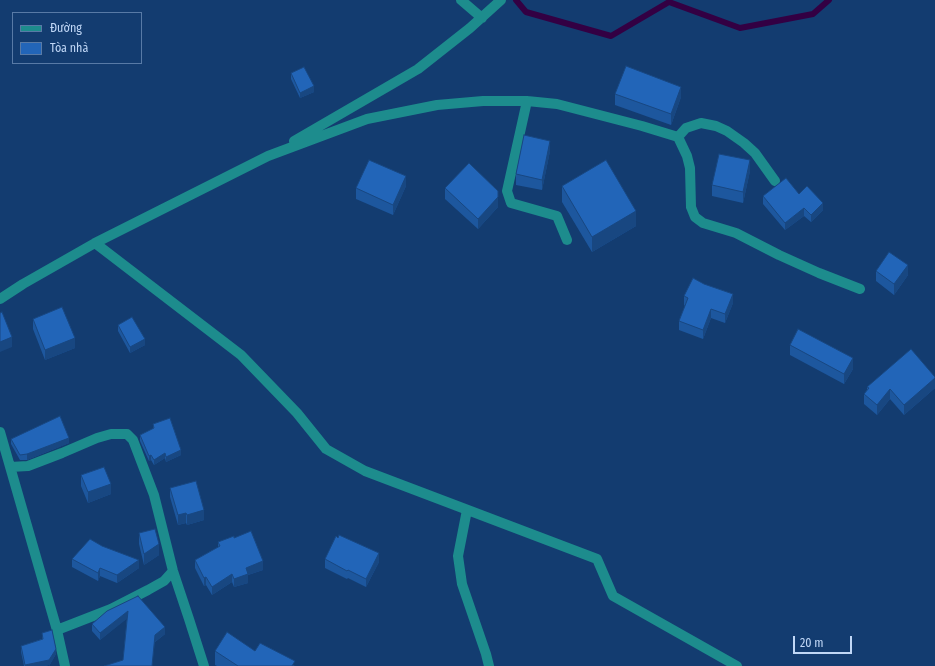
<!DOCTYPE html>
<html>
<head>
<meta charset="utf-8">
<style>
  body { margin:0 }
  #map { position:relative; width:935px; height:666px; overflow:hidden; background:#133c70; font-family:"Fira Sans Condensed",sans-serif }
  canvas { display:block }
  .legend { position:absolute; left:12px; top:12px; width:130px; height:52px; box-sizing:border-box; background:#133c70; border:1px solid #587aa6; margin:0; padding:5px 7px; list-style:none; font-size:12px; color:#c0d7f6 }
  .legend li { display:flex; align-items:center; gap:8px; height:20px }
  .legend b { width:20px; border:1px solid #587aa6 }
  .scale { position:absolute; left:793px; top:636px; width:59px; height:18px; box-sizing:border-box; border:2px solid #c0d7f6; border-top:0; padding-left:5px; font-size:12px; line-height:14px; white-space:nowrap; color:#c0d7f6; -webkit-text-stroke:3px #133c70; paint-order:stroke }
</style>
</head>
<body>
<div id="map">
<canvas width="935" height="666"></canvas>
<ul class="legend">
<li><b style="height:5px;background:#1d8c8d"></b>Đường</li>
<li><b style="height:11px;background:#2265b8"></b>Tòa nhà</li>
</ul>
<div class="scale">20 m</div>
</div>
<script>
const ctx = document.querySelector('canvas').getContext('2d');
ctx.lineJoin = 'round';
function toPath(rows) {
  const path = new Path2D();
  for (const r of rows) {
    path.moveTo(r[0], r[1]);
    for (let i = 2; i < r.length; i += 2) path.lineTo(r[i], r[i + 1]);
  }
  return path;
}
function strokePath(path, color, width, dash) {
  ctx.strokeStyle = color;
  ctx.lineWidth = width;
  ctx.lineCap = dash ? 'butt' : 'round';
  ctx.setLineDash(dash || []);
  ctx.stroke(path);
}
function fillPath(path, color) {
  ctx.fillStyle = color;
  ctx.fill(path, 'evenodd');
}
strokePath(toPath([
  [516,0,526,12,611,36,669,2,740,28,813,14,829,0]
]), '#330043', 6);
strokePath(toPath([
  [461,0,482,18],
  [527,101,507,191,511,203,557,216,567,240],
  [678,137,686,128,701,123,716,126,727,131,744,143,755,153,775,181],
  [294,141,418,69,470,28,501,0],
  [95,243,241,355,297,413,326,449,365,471,597,559,613,596,737,666],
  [0,299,23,284,95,243,268,156,367,119,437,105,483,101,527,101,557,104,642,126,678,137,687,156,690,168,691,207,695,217,703,223,736,233,779,255,819,273,860,289],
  [0,432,57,630,65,666],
  [10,467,28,466,62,453,97,438,111,434,127,434,133,440,154,495,173,571,189,619,204,666],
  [467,510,458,556,462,584,486,654,489,666],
  [57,630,111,609,148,590,164,581,173,571]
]), '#1d8c8d', 10);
fillPath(toPath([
  [291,73,314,92,300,98,291,79],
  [615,94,681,97,671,125,615,105],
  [550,151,542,190,516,185,516,174],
  [750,171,743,203,712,196,712,185],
  [406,186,393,215,356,199,356,188],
  [562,186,636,226,592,252,562,202],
  [445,188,498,207,478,229,445,199],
  [799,194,823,210,811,222,804,216,785,230,763,204,763,196],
  [876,271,908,275,894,295,876,281],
  [684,296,733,303,725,323,711,318,703,339,679,330,679,321,685,306,684,305],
  [33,319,75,348,45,360,33,329],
  [118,325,145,345,130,353,118,331],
  [790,345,853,369,844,384,790,355],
  [935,377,935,388,904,415,890,399,877,415,864,404,864,394,867,390,867,387],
  [153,424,181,455,166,462,165,458,154,465,151,460,149,461,140,441,140,435,153,429],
  [11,439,69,443,27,460,20,460,11,444],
  [81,475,111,494,88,503,81,486],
  [170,488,204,520,187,525,186,523,178,525,170,497],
  [139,533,159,555,144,565,139,544],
  [234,538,263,570,248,575,248,583,234,587,232,582,212,595,206,585,204,586,195,568,195,560,218,547,218,542],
  [72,559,139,568,117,583,100,576,98,581,72,567],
  [325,559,379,562,366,587,348,578,347,579,325,568],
  [138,596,165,634,155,642,123,660,127,618,100,640,92,631,92,624],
  [42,633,56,654,49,666,49,665,44,666,24,666,21,652,21,646,42,639],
  [215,651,255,651,295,666,217,666,215,665]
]), '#1d579e');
fillPath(toPath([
  [314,86,314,92,300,98,300,93],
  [681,87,681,97,671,125,671,114],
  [550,141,550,151,542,190,542,180],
  [750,160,750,171,743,203,743,192],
  [406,176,406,186,393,215,393,205],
  [498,197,498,207,478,229,478,219],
  [823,203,823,210,811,222,811,215],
  [804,208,804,216,785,230,785,223],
  [636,211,636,226,592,252,592,237],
  [908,265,908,275,894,295,894,284],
  [733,294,733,303,725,323,725,314],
  [711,309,711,318,703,339,703,330],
  [12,337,12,347,0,352,0,342],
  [75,338,75,348,45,360,45,350],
  [145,339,145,345,130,353,130,347],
  [853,358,853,369,844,384,844,374],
  [935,378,935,388,904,415,904,405],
  [890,389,890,399,877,415,877,405],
  [69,438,69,443,27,460,27,454],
  [181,450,181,455,166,462,166,457],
  [165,453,165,458,154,465,154,460],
  [151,455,151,460,149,461,149,456],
  [111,484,111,494,88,503,88,492],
  [204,510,204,520,187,525,187,515],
  [186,513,186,523,178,525,178,515],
  [159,544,159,555,144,565,144,554],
  [379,553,379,562,366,587,366,579],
  [139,560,139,568,117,583,117,575],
  [263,561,263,570,248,575,248,583,234,587,234,579,246,568],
  [100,568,100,576,98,581,98,573],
  [232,574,232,582,212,595,212,587],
  [206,577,206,585,204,586,204,578],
  [128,611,128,618,100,640,100,633],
  [165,627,165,634,155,642,152,666,155,635],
  [56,649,56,654,49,666,49,660],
  [49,660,49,665,44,666,25,666,25,665]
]), '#184781');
const building = toPath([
  [626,66,681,87,671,114,615,94,626,66],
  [304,67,314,86,300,93,291,73,304,67],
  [524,135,550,141,542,180,516,174,524,135],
  [719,154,750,160,743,192,712,185,719,154],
  [369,160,406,176,393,205,356,188,369,160],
  [606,160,636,211,592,237,562,186,606,160],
  [469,163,498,191,498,197,478,219,445,188,469,163],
  [786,178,799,194,807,186,823,203,811,215,804,208,785,223,763,196,786,178],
  [889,252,908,265,894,284,876,271,889,252],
  [693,278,704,284,733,294,725,314,711,309,703,330,679,321,688,298,684,296,693,278],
  [62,307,75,338,45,350,33,319,62,307],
  [2,312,12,337,0,342,0,313,2,312],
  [132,317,145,339,130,347,118,325,132,317],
  [798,329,853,358,844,374,790,345,798,329],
  [911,349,935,377,935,378,904,405,890,389,877,405,864,394,869,388,867,387,911,349],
  [60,416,69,438,27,454,20,455,11,439,60,416],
  [170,418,181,450,166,457,165,453,154,460,151,455,149,456,140,435,154,428,153,424,170,418],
  [104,467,111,484,88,492,81,475,104,467],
  [196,481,204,510,187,515,186,513,178,515,170,488,196,481],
  [155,529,159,544,144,554,139,533,155,529],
  [251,531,263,561,246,568,248,574,234,579,232,574,212,587,206,577,204,578,195,560,220,546,218,542,234,536,234,538,251,531],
  [339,535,379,553,366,579,348,570,347,571,325,559,336,536,338,538,339,535],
  [90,539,102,546,139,560,117,575,100,568,98,573,72,559,90,539],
  [138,596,165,627,155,635,152,666,104,666,123,660,128,611,100,633,92,624,107,611,138,596],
  [52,630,56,649,49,660,25,665,21,646,43,639,42,633,52,630],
  [227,632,255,651,260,643,295,661,292,666,238,666,215,651,227,632]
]);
fillPath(building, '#2265b8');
strokePath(building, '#184781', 1);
</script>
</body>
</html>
